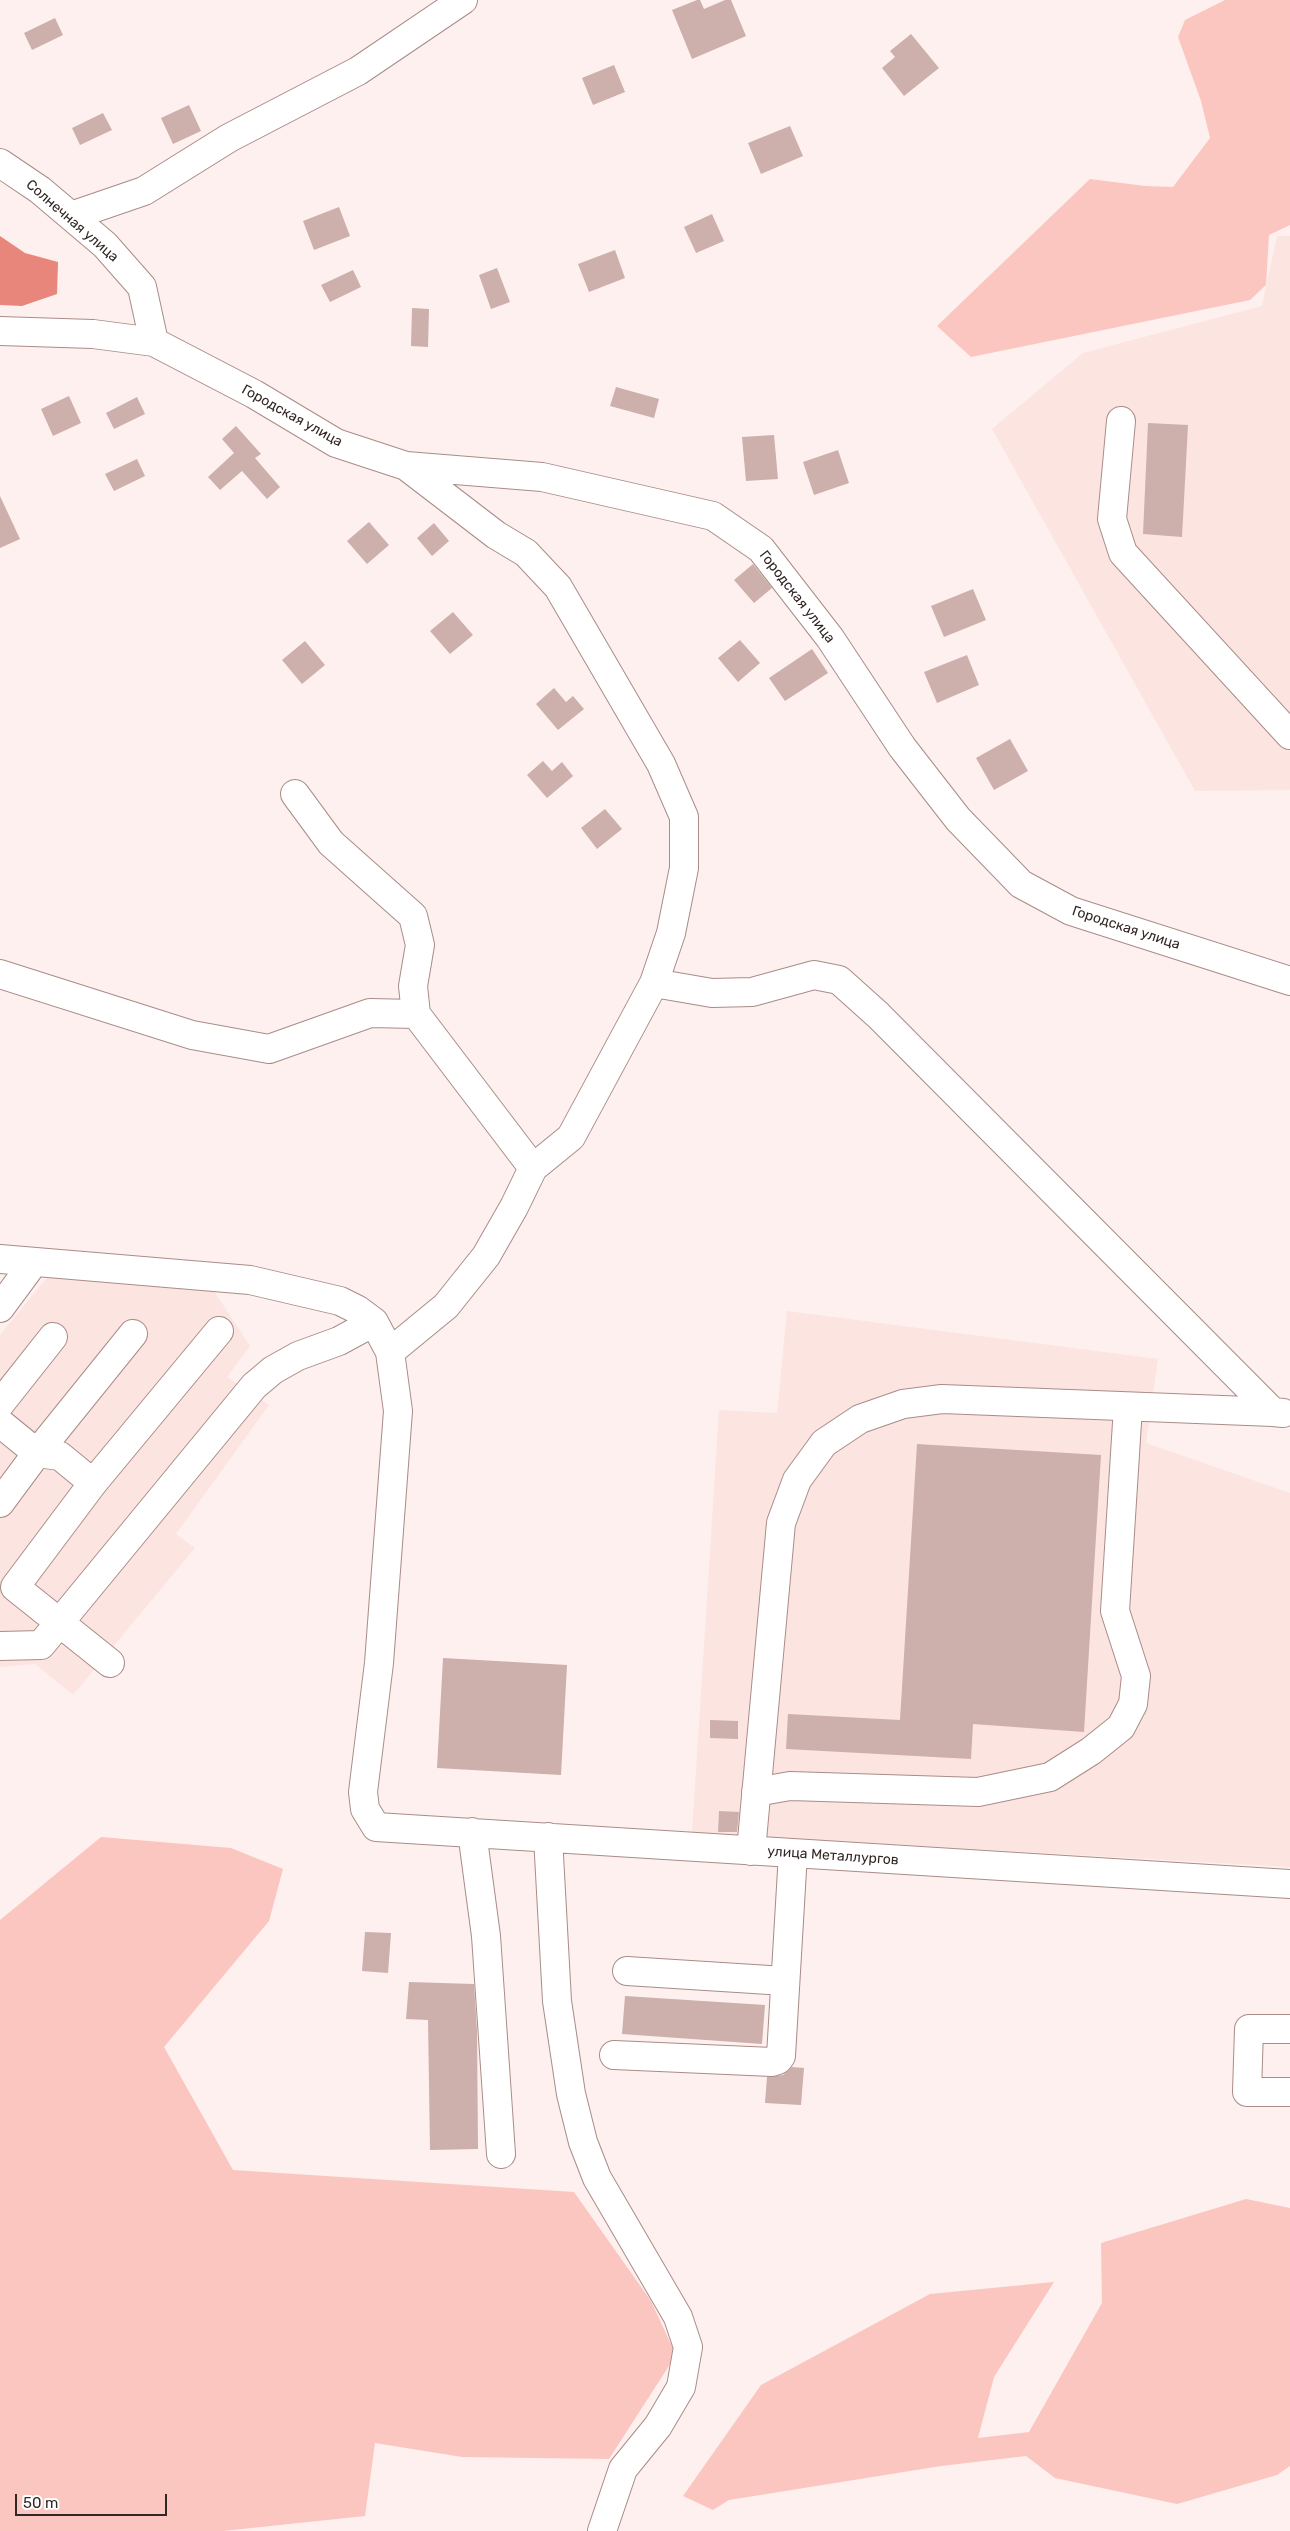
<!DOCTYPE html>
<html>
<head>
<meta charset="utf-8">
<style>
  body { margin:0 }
  #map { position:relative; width:1290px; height:2531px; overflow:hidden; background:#fdf0ee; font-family:Rubik,sans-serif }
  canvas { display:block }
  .scale { position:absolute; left:15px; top:2494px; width:152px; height:22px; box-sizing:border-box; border:2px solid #322725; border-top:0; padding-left:6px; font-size:15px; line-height:18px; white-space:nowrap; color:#322725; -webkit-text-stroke:4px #fff; paint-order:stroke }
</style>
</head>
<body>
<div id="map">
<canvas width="1290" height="2531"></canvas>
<div class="scale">50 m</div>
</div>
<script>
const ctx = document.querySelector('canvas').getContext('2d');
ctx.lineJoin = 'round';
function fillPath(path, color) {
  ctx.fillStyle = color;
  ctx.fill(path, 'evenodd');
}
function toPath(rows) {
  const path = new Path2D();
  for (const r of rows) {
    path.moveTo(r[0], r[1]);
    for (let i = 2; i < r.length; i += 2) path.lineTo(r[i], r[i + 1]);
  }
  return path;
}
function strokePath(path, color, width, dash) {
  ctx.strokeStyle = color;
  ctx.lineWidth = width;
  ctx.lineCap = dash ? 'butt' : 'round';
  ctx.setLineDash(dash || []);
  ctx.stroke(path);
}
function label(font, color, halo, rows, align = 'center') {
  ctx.font = font + ' Rubik,sans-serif';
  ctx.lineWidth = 4;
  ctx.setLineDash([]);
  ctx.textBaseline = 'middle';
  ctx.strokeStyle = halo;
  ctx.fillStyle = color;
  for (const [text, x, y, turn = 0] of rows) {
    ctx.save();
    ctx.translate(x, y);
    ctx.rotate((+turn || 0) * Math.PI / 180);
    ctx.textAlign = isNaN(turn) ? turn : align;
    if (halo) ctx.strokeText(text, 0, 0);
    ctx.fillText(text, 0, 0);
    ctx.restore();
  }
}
fillPath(toPath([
  [1277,236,1290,236,1290,790,1195,791,992,429,1083,353,1262,306],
  [49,1275,212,1288,250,1346,227,1377,269,1405,176,1534,195,1548,73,1695,35,1664,0,1667,0,1335],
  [787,1311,1158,1359,1146,1443,1290,1493,1290,1867,692,1833,719,1410,777,1413]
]), '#fce4e0');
fillPath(toPath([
  [1225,0,1290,0,1290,225,1269,235,1266,285,1250,300,971,357,937,326,1090,179,1145,186,1173,187,1210,138,1201,101,1178,37,1185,20],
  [101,1837,231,1848,283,1869,269,1921,164,2047,233,2170,574,2192,651,2301,676,2355,609,2459,462,2457,375,2443,365,2516,223,2531,0,2531,0,1920],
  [1246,2199,1290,2208,1290,2466,1277,2475,1177,2504,1055,2478,1026,2456,941,2466,729,2500,713,2510,683,2496,761,2385,930,2294,1054,2282,994,2377,978,2438,1029,2432,1102,2303,1101,2243]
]), '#fbc6bf');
fillPath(toPath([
  [0,236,25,253,58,262,57,294,22,306,0,305]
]), '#e8867b');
fillPath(toPath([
  [697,0,700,0,704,9,725,0,731,0,746,36,692,59,672,10],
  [55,18,63,35,32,50,24,33],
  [911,34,939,68,904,96,882,68,895,57,890,51],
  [614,65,625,92,593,105,582,78],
  [189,105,201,131,173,144,161,118],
  [103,113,112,130,80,145,72,128],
  [790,126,803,156,761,174,748,143],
  [339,207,350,236,314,250,303,221],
  [712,214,724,241,696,253,684,227],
  [615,250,625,278,589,292,578,264],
  [497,268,510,302,491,309,479,275],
  [353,270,361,287,330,302,321,285],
  [412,308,429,309,428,347,411,346],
  [616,387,659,399,654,418,610,406],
  [69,396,81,423,53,436,41,409],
  [137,397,145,414,114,429,106,413],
  [1148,423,1188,425,1182,537,1143,534],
  [236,426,261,454,255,458,280,487,267,499,242,471,220,490,208,477,234,453,222,439],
  [774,435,778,479,746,481,742,437],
  [838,450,849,483,814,495,803,462],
  [137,459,145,476,114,491,105,474],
  [0,496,20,539,0,548],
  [369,522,389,545,367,564,347,541],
  [434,523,449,541,432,556,417,538],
  [753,564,772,588,754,603,734,580],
  [973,589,986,620,944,637,931,606],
  [453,612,473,635,450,654,430,631],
  [740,640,760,663,738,682,718,658],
  [305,641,325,665,302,684,282,660],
  [812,649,828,673,785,701,769,678],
  [967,655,979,685,937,703,924,672],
  [554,688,566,702,573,696,584,709,558,730,536,704],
  [1010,739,1028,771,994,790,976,758],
  [543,761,552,771,562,762,573,776,547,798,527,775],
  [605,809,622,829,597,849,581,828],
  [917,1444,1101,1455,1084,1732,973,1724,971,1759,786,1749,788,1714,900,1720],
  [443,1658,567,1665,561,1775,437,1768],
  [710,1720,738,1721,738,1739,710,1738],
  [719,1811,739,1812,737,1832,718,1832],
  [365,1932,391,1933,388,1973,362,1971],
  [409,1982,474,1984,477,2031,478,2149,430,2150,428,2020,406,2019],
  [625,1996,765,2005,762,2044,622,2034],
  [792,2067,804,2068,801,2105,765,2103,767,2077,783,2075]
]), '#cdafab');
const minor = toPath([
  [0,163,40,190,105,245,142,287,154,342],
  [71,216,144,191,229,138,358,71,463,0],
  [0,331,93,334,154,342,254,394,336,443,406,466,542,477,713,516,761,549,830,638,902,747,958,819,1021,884,1071,911,1290,981],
  [1121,421,1112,519,1123,553,1290,735],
  [295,794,331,843,413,916,420,945,413,986,416,1014,533,1168],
  [0,974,192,1035,269,1049,370,1013,416,1014],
  [654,983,712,993,752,992,814,975,839,980,878,1015,1273,1412,1283,1413],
  [0,1259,250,1280,340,1301,358,1310,374,1322,390,1352,398,1411,379,1663,363,1792,365,1809,376,1827,1290,1884],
  [0,1308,34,1262],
  [390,1352,446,1306,486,1256,514,1207,533,1168,571,1137,654,983,671,933,684,868,684,817,661,764,558,587,526,553,496,535,406,466],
  [0,1404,53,1337],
  [0,1423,37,1453,60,1456,93,1483,15,1587,110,1663],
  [93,1483,219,1331],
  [0,1503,37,1453,133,1334],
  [0,1646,41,1645,254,1386,273,1370,298,1356,339,1341,374,1322],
  [756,1792,790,1786,978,1792,1050,1777,1091,1751,1121,1727,1133,1704,1136,1676,1115,1611,1128,1407],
  [472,1832,486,1936,501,2154],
  [548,1837,557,2001,571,2094,583,2142,597,2178,678,2317,688,2347,681,2387,658,2426,623,2469,602,2531],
  [751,1851,781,1523,797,1480,824,1443,860,1419,903,1404,942,1399,1273,1412],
  [627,1971,785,1981],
  [1290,2029,1249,2029,1247,2092,1290,2092],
  [614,2055,772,2062,778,2060,781,2056,793,1853]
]);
strokePath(minor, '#a98c88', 30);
strokePath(minor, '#fff', 28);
label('14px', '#322725', '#fff', [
  ["Солнечная улица",72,221,41],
  ["Городская улица",292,416,29],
  ["Городская улица",797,597,52],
  ["Городская улица",1126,928,18],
  ["улица Металлургов",833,1856,4]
]);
</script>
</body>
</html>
